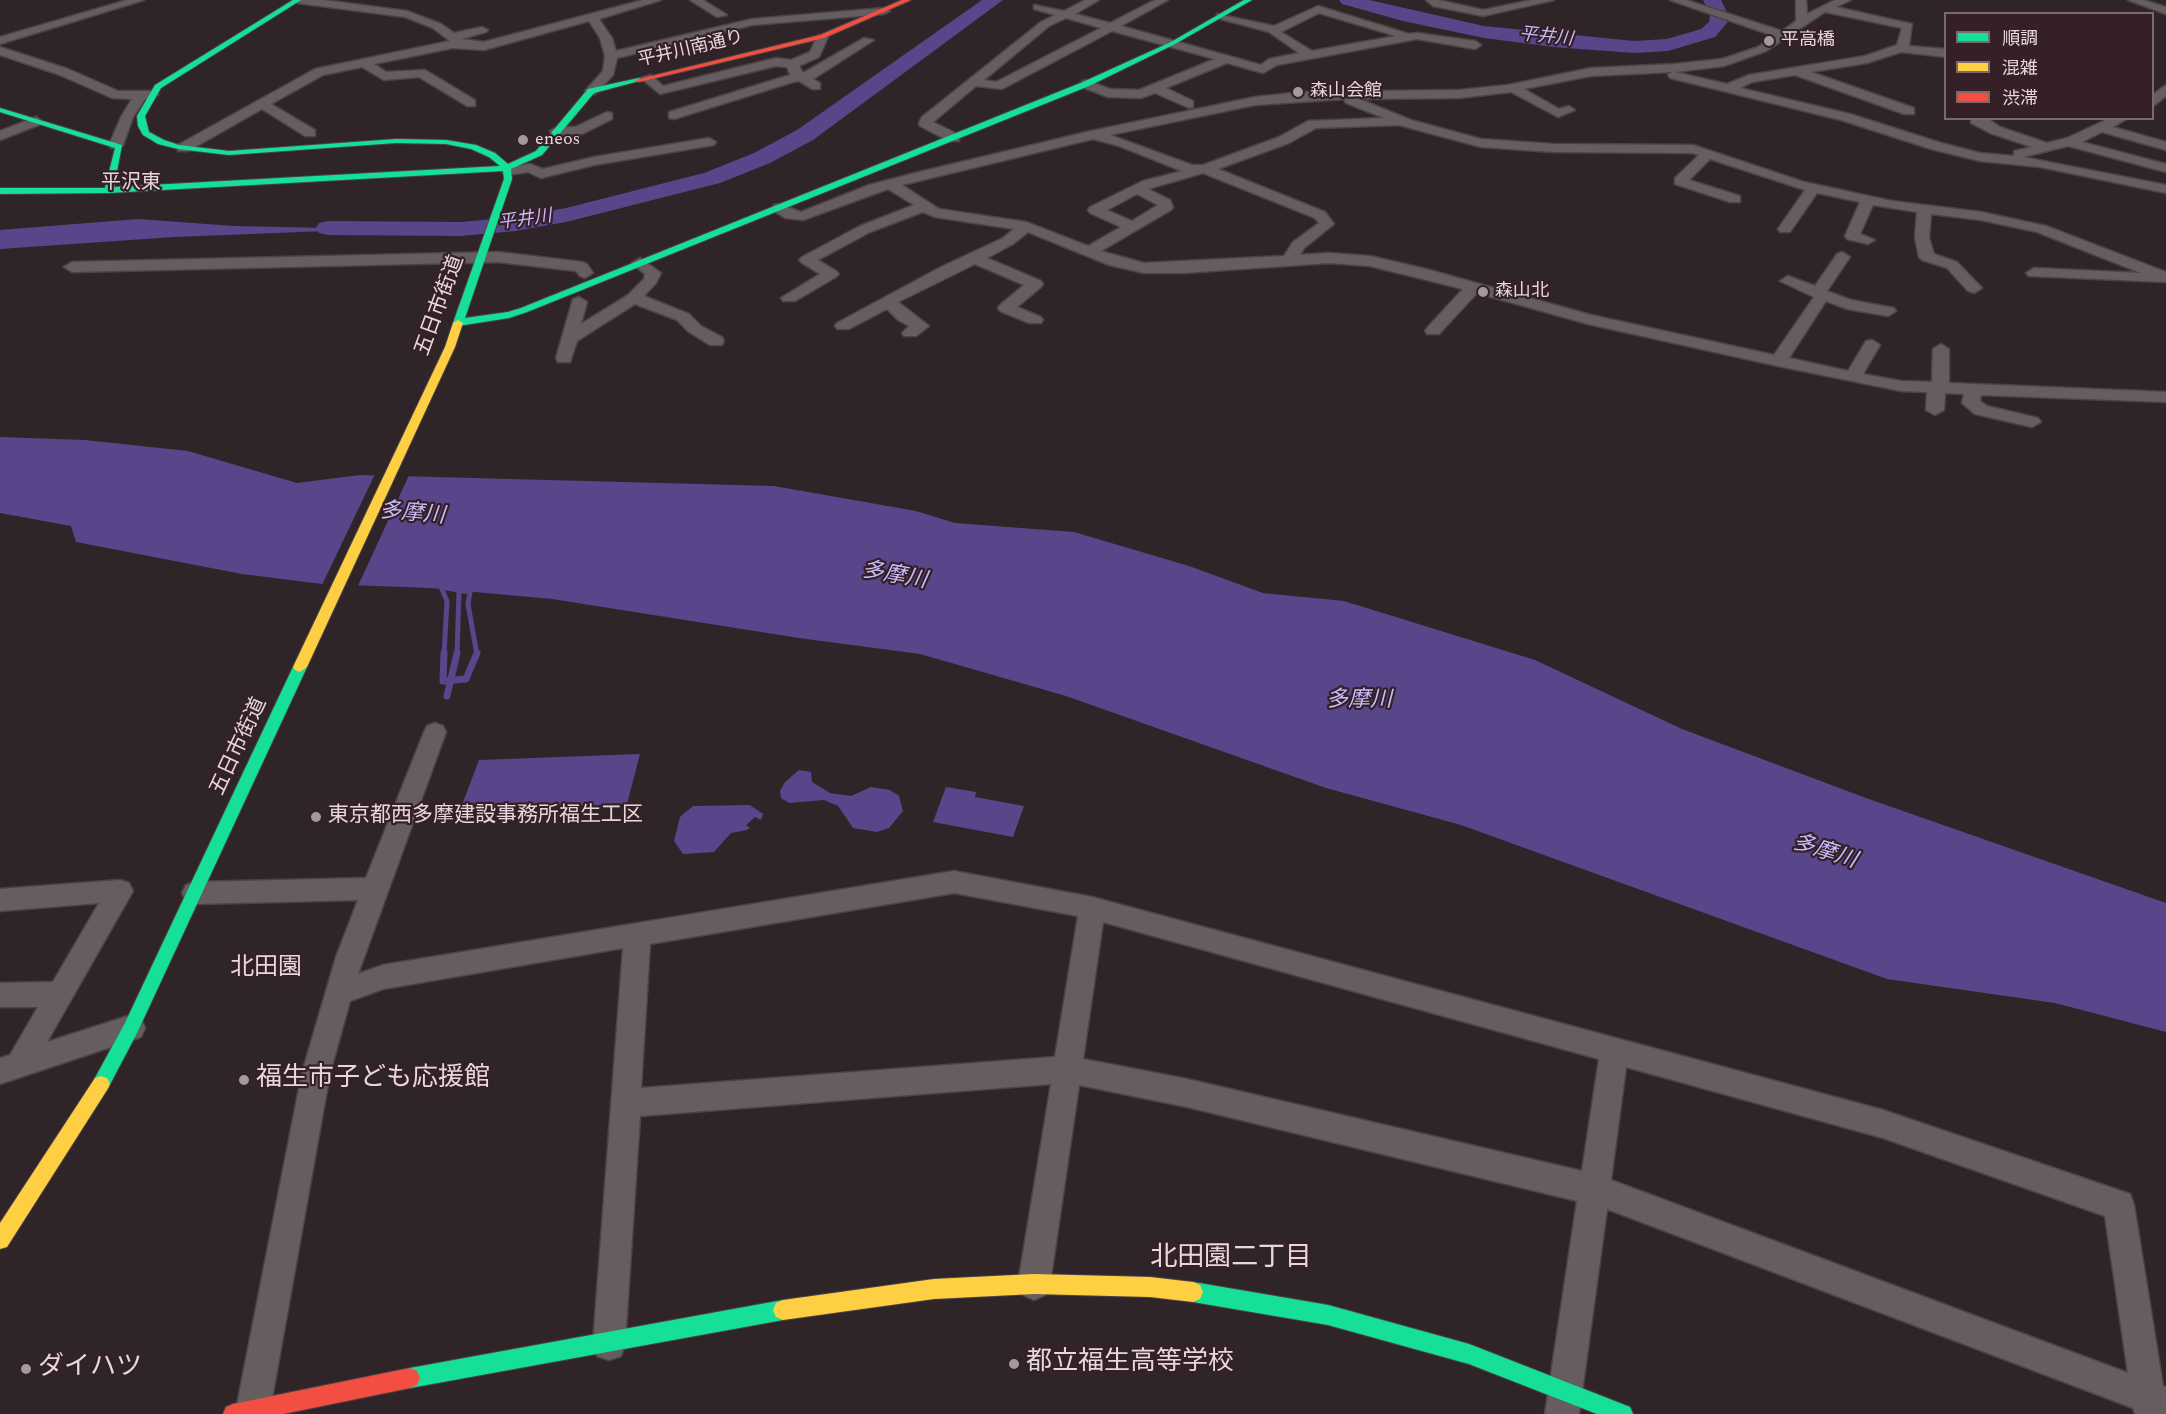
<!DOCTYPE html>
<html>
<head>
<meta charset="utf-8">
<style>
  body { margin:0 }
  #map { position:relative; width:2166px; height:1414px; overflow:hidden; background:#2f2528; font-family:Spectral,"Noto Sans JP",serif }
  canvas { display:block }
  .legend { position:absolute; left:1944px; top:12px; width:210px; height:108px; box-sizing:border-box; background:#342026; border:2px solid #7b696e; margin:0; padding:8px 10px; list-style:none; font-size:18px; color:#e5d7da }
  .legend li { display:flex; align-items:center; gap:12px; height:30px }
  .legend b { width:30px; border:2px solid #7b696e }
</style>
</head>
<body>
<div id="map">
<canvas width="2166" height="1414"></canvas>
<ul class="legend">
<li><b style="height:8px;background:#16e098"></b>順調</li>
<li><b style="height:8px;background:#ffcf43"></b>混雑</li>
<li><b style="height:8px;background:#f24e42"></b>渋滞</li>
</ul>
</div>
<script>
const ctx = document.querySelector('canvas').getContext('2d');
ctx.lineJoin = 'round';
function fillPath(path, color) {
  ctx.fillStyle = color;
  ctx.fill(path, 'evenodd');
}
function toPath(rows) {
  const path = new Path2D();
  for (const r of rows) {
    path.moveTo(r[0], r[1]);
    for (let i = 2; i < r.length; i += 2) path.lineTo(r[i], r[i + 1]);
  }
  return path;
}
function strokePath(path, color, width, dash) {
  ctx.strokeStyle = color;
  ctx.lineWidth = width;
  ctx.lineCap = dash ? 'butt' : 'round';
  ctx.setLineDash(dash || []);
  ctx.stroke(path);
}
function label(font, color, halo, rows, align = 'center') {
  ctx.font = font + ' Spectral,"Noto Sans JP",serif';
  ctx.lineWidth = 4.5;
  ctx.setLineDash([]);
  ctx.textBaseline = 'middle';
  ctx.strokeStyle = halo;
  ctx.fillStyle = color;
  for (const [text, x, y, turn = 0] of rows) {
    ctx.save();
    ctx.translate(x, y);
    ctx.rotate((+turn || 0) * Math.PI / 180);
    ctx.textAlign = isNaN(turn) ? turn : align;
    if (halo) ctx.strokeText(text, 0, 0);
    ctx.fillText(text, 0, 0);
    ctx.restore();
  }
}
fillPath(toPath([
  [138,219,234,226,378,229,174,237,0,249,0,230],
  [0,437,85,440,188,451,297,483,360,475,774,486,916,511,955,523,1074,532,1189,566,1263,593,1344,601,1535,660,1682,729,1866,798,2166,903,2166,1032,2055,1003,1887,979,1461,825,1326,788,1066,696,920,654,799,638,552,599,430,588,322,584,242,574,76,542,71,526,0,513],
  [640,754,627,804,460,810,479,760],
  [799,770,811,772,812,782,830,793,851,796,871,787,890,790,899,796,903,811,889,828,877,832,853,828,838,806,824,800,789,803,781,798,780,791,785,782],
  [946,787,976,792,975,797,1024,806,1013,837,933,822],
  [750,805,763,814,761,820,755,817,746,825,750,828,747,830,731,833,714,852,683,854,674,841,680,817,693,806]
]), '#594589');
fillPath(toPath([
  [376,472,410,473,357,588,321,587]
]), '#2f2528');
strokePath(toPath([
  [444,655,447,601,441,587,470,592,468,604,477,655],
  [457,655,459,591]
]), '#594589', 5);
strokePath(toPath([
  [444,653,443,681,466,679,477,653],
  [447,696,457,653]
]), '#594589', 7);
fillPath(toPath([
  [982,0,1003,0,813,140,770,163,720,183,566,222,515,231,461,236,328,235,319,233,316,228,319,223,328,221,461,222,515,217,566,208,704,173,754,153,797,130,982,0],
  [1339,0,1369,0,1484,26,1634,41,1667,39,1701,29,1709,22,1710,14,1703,0,1721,0,1728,14,1727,23,1715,37,1668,51,1634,53,1553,47,1484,38,1403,21,1342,4,1339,0]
]), '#594589');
const street = toPath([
  [127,0,144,0,0,44,0,37,127,0],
  [292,0,323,0,407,11,441,24,454,33,482,27,488,30,486,32,461,39,484,42,643,0,661,0,599,19,612,38,616,51,752,19,884,8,890,11,884,14,752,25,617,58,613,75,595,94,591,95,585,91,603,71,605,56,600,38,589,21,484,50,453,48,374,64,386,72,425,70,475,100,475,106,467,106,419,77,384,80,362,67,323,75,271,104,315,130,315,136,305,136,262,109,188,151,178,151,178,145,315,69,450,41,433,28,405,17,297,3,292,0],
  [690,0,703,0,727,15,717,17,690,0],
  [1085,0,1099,0,1075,14,1110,23,1155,0,1168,0,1121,26,1261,65,1269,59,1299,53,1269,32,1217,18,1217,14,1274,26,1318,6,1409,34,1417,33,1475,41,1481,45,1475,49,1417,39,1277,65,1263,73,1227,63,1166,88,1193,101,1193,107,1189,108,1155,93,1141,98,1108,97,1082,87,1082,81,1086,80,1110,89,1139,90,1215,59,1112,31,1002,89,976,86,933,122,959,135,959,141,949,141,920,126,919,123,922,117,1041,22,1055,15,1034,9,1034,5,1064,11,1085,0],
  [1319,13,1396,36,1312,51,1281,32,1319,13],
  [1066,18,1101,28,996,82,984,80,1049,26,1066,18],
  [1426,0,1438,0,1483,10,1532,0,1554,0,1483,16,1433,6,1426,0],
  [1670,0,1686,0,1782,31,1796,21,1796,0,1806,0,1807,14,1835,0,1851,0,1836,7,1912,24,1909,46,1946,49,1946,57,1901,52,1867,63,1811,72,1914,108,1914,114,1904,114,1795,75,1752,82,1740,88,1850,114,1941,143,1980,153,2014,156,2014,151,2032,147,1990,133,1971,123,1971,118,1987,118,2000,127,2047,143,2067,138,2110,118,2128,118,2113,127,2166,142,2166,150,2102,132,2082,142,2166,164,2166,172,2068,146,2023,157,2166,185,2166,193,2040,167,1980,161,1931,149,1841,120,1670,78,1668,75,1672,72,1591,76,1524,89,1559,109,1569,106,1575,110,1558,117,1511,92,1459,98,1359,99,1411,120,1481,139,1553,144,1693,145,1804,182,1892,201,1981,212,2046,226,2166,272,2166,282,2029,276,2026,273,2034,268,2141,273,2037,232,1981,220,1931,214,1929,238,1934,254,1957,262,1982,288,1974,293,1968,291,1947,268,1922,260,1919,257,1915,238,1917,212,1873,205,1860,234,1875,240,1868,244,1847,239,1845,236,1860,202,1817,193,1790,232,1780,232,1778,229,1805,190,1710,159,1689,180,1740,196,1740,202,1730,202,1675,184,1675,178,1699,155,1692,153,1553,152,1481,147,1399,125,1316,128,1289,143,1218,169,1325,212,1334,224,1304,248,1300,255,1329,253,1370,256,1426,269,1591,315,1774,355,1814,297,1780,281,1788,276,1815,286,1837,254,1842,252,1850,257,1827,291,1851,300,1894,308,1896,311,1888,316,1847,309,1826,301,1789,358,1848,371,1866,341,1872,340,1880,345,1863,374,1901,381,1932,382,1933,349,1941,344,1949,349,1949,383,2166,392,2166,402,1981,395,1980,401,1987,406,2038,418,2041,422,2032,427,1975,414,1962,403,1964,394,1945,393,1944,410,1935,415,1926,410,1927,392,1901,391,1778,366,1588,324,1477,293,1439,334,1427,334,1425,331,1427,328,1463,289,1370,266,1329,263,1183,273,1144,273,1109,265,1028,232,1013,244,987,258,1041,281,1043,284,1041,287,1017,307,1041,317,1043,320,1041,323,1029,323,1000,311,998,308,1000,305,1024,285,975,264,898,302,929,326,916,336,904,336,902,333,909,326,898,320,887,309,849,329,837,329,835,326,837,323,941,267,1003,238,1014,229,935,217,923,212,870,232,818,260,836,271,839,274,836,277,795,301,783,301,781,298,820,274,802,263,799,260,802,257,860,226,914,205,888,189,803,220,785,218,774,211,772,208,774,205,779,204,801,212,869,185,915,173,1091,131,1255,97,1302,92,1459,90,1508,85,1591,68,1675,64,1722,59,1758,47,1774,36,1670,0],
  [1825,12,1902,28,1897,45,1865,56,1749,75,1727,84,1675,72,1724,66,1766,51,1825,12],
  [1344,99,1346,103,1384,118,1308,121,1279,137,1203,165,1192,165,1110,135,1255,105,1344,99],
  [1093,139,1119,146,1182,171,1143,181,1090,207,1088,210,1090,213,1121,227,1088,246,1026,222,939,209,902,185,1093,139],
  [1203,173,1315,218,1319,223,1293,242,1284,256,1144,263,1101,251,1171,210,1173,207,1170,200,1148,189,1203,173],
  [1137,194,1158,205,1132,221,1107,210,1137,194],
  [2128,0,2144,0,2166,7,2166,14,2128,0],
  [818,35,828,37,819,57,799,66,803,73,864,38,874,40,813,79,820,83,820,89,812,89,799,81,793,82,674,119,669,118,669,112,790,75,787,67,776,66,660,94,641,78,651,75,663,86,776,58,791,60,810,52,818,35],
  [0,47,68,69,118,91,152,91,158,95,145,99,133,117,123,145,121,148,111,148,109,145,121,117,132,99,112,98,60,75,0,55,0,47],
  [2166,85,2166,96,2152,107,2152,95,2166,85],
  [607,112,612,113,612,119,582,134,557,135,550,131,557,127,575,127,607,112],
  [36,117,42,121,41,124,0,140,0,131,36,117],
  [709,138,716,142,714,145,594,165,541,178,528,172,508,175,501,171,508,167,530,164,543,169,594,157,709,138],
  [498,252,582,262,587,264,593,273,585,278,580,276,576,271,498,262,72,272,64,267,72,262,498,252],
  [640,258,661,273,656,283,644,296,689,314,701,326,722,337,724,341,722,345,710,345,689,332,677,320,635,304,577,341,570,362,558,362,556,358,573,299,579,297,587,302,581,324,628,295,644,279,645,274,632,263,640,258],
  [435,723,443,726,446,732,358,974,383,965,954,871,1092,897,1883,1110,2130,1194,2134,1205,2163,1386,2166,1387,2166,1414,2135,1414,2133,1408,1607,1209,1579,1414,1545,1414,1577,1201,1187,1107,1079,1085,1050,1284,1045,1295,1034,1300,1023,1295,1018,1284,1051,1084,640,1116,625,1344,621,1356,609,1360,597,1356,593,1344,623,948,383,989,350,1001,330,1073,270,1410,268,1414,238,1414,236,1410,302,1073,336,957,358,900,195,904,186,901,182,893,186,885,195,882,366,878,424,732,427,726,435,723],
  [954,893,1078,916,1055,1057,641,1088,650,944,954,893],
  [1103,922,1599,1059,1582,1171,1187,1079,1083,1059,1103,922],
  [1626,1067,1883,1138,2105,1216,2128,1373,1611,1180,1626,1067],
  [120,880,129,883,133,891,47,1042,131,1015,141,1019,145,1028,141,1037,0,1084,0,1058,10,1055,38,1007,0,1007,0,983,53,982,99,903,0,911,0,889,120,880]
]);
const fast = toPath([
  [293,0,301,0,161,88,145,116,149,132,164,140,179,145,229,151,396,139,446,140,476,145,495,153,508,164,536,151,588,89,639,78,643,80,594,93,542,155,511,169,512,179,465,318,508,312,521,308,1083,82,1171,42,1244,0,1252,0,1175,44,1089,86,527,312,509,318,458,326,453,323,504,179,503,171,109,193,0,194,0,188,105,188,115,148,0,112,0,108,122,145,114,187,500,166,489,157,471,149,446,144,396,143,229,155,178,149,158,144,143,135,138,126,137,116,155,85,293,0],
  [300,662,307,667,137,1033,107,1090,101,1092,95,1090,92,1084,95,1078,125,1023,293,667,300,662],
  [1193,1282,1328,1305,1469,1344,1630,1407,1633,1414,1597,1414,1469,1364,1328,1325,1193,1302,1186,1299,1183,1292,1186,1285,1193,1282],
  [783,1300,790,1303,793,1310,790,1317,783,1320,410,1388,403,1385,400,1378,403,1371,410,1368,783,1300]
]);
const slow = toPath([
  [458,320,463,323,455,347,307,667,300,672,295,670,293,667,445,347,453,323,458,320],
  [101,1076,107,1078,110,1084,107,1090,7,1247,0,1249,0,1223,95,1078,101,1076],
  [1034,1274,1150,1277,1193,1282,1200,1285,1203,1292,1200,1299,1193,1302,1150,1297,1034,1294,934,1299,783,1320,776,1317,773,1310,776,1303,783,1300,934,1279,1034,1274]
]);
const jam = toPath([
  [902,0,911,0,824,38,639,82,635,80,820,35,902,0],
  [410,1368,417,1371,420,1378,417,1385,410,1388,283,1414,223,1414,226,1407,233,1404,410,1368]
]);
strokePath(street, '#4c4345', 3);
strokePath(fast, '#4c4345', 2);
strokePath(slow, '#4c4345', 2);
strokePath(jam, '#4c4345', 2);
fillPath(street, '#655d5f');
fillPath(fast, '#16e098');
fillPath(slow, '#ffcf43');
fillPath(jam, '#f24e42');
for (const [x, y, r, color] of [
  [1769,41,6,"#a5999c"],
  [1298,92,6,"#a5999c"],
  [523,140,6,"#a5999c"],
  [1483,292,6,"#a5999c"],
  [316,817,6,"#a5999c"],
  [244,1080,6,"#a5999c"],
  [1014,1364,6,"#a5999c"],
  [26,1369,6,"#a5999c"]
]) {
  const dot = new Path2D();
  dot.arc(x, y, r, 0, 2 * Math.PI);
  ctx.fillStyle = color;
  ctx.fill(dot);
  strokePath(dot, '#342026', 2);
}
label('italic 18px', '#cabcfc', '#342026', [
  ["平井川",1546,38,6],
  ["平井川",525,221,-8]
]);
label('18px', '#e5d7da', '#342026', [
  ["平高橋",1781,41],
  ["森山会館",1310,92],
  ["eneos",535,140],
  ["森山北",1495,292]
], 'left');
label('18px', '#e5d7da', '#342026', [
  ["平井川南通り",691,50,-13]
]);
label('20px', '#e5d7da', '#342026', [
  ["平沢東",131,184]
]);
label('21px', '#e5d7da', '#342026', [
  ["五日市街道",441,306,-70],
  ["五日市街道",240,747,-65]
]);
label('21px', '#e5d7da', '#342026', [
  ["東京都西多摩建設事務所福生工区",328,817]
], 'left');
label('italic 22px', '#cabcfc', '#342026', [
  ["多摩川",412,515,5],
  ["多摩川",894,577,10],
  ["多摩川",1359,702],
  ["多摩川",1824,853,18]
]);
label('24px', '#e5d7da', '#342026', [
  ["北田園",266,969]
]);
label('26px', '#e5d7da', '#342026', [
  ["福生市子ども応援館",256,1080],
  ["都立福生高等学校",1026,1364],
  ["ダイハツ",38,1369]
], 'left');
label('27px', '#e5d7da', '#342026', [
  ["北田園二丁目",1231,1260]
]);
</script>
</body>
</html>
